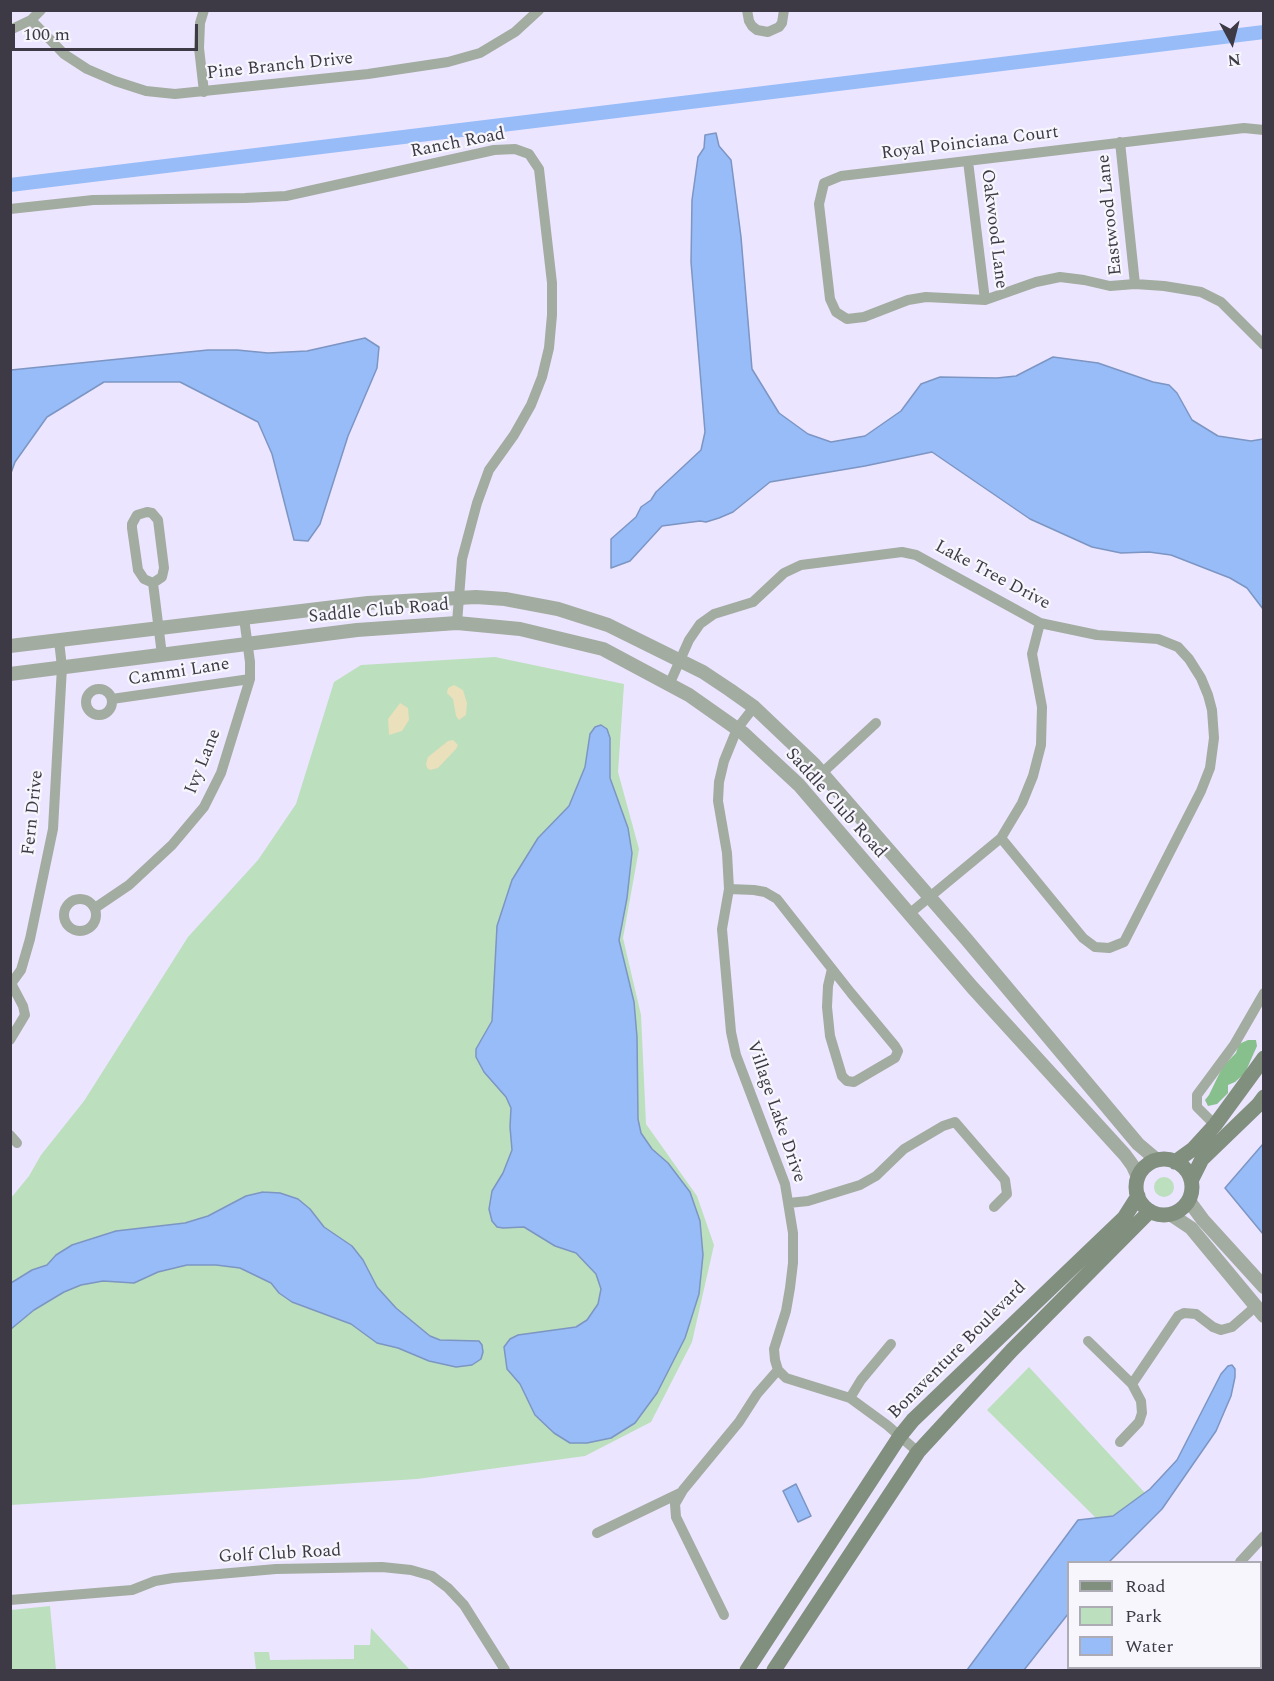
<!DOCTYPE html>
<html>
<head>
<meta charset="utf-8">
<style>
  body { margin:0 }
  #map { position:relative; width:1274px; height:1681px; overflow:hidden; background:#ece5ff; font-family:Spectral,serif }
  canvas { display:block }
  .frame { position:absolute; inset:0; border:12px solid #3d3a46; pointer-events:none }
  .legend { position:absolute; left:1067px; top:1561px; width:195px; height:108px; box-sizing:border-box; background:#f7f6fc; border:2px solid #adabb3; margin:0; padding:8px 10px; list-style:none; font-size:18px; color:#3d3a46 }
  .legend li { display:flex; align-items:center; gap:12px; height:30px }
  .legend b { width:30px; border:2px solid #adabb3 }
  .north { position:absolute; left:1202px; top:12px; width:60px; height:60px; -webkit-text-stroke:4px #f7f6fc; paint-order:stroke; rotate:173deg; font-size:16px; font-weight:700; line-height:24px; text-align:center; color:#3d3a46 }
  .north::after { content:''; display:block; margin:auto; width:21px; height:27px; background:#3d3a46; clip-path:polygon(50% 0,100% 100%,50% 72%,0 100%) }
  .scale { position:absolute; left:12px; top:24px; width:186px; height:27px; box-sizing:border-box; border:3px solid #3d3a46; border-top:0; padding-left:8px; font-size:18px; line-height:21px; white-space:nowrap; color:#3d3a46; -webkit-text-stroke:4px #f7f6fc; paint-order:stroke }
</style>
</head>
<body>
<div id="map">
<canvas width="1274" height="1681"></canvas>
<div class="frame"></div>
<ul class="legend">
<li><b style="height:8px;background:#818f7e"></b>Road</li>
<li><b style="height:16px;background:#bcdfbe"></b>Park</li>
<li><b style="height:16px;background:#97bcf8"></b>Water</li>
</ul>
<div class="north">N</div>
<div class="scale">100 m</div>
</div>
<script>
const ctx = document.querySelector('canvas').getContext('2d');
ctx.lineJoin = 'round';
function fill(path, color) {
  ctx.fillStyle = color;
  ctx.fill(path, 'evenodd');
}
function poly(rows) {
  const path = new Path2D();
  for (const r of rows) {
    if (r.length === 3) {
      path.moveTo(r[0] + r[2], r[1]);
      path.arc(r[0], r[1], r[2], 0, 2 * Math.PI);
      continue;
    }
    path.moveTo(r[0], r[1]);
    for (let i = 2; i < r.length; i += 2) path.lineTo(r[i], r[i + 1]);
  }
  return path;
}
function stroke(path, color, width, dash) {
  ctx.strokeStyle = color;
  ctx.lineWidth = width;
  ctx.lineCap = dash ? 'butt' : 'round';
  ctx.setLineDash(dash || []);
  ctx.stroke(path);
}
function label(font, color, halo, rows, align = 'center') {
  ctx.font = font + ' Spectral,serif';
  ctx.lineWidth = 4.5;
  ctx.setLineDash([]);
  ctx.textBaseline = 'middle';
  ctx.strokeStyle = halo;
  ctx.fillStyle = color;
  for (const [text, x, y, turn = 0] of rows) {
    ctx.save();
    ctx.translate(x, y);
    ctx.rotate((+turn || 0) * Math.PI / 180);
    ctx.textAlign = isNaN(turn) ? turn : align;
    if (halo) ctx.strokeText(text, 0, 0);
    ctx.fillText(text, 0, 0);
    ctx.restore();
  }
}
fill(poly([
  [495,657,624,684,618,772,639,849,623,938,641,1015,646,1124,697,1196,714,1245,692,1342,651,1422,585,1456,417,1479,11,1505,11,1198,29,1176,41,1155,84,1101,188,937,258,860,296,804,334,682,361,665],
  [1164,1187,10],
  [1029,1367,1145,1493,1113,1516,1096,1518,987,1410],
  [50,1606,56,1670,11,1670,11,1610],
  [371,1628,410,1670,256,1670,254,1652,269,1652,270,1660,354,1659,354,1645,370,1645]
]), '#bcdfbe');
fill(poly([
  [1248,1040,1256,1040,1257,1046,1245,1073,1235,1082,1228,1085,1228,1093,1217,1104,1208,1106,1205,1100,1209,1095,1223,1066,1236,1053,1239,1044]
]), '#87c08c');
fill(poly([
  [454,685,463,690,467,703,466,715,459,720,456,716,453,699,447,693,448,688],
  [400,703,408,708,409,720,402,731,389,735,388,719],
  [453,740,458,745,456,749,438,768,430,770,427,768,426,764,428,757,448,741]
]), '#eae0bb');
const water = poly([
  [716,133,719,146,731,160,741,237,752,369,779,413,808,434,831,442,865,436,901,411,921,384,940,377,997,378,1016,376,1053,357,1098,363,1153,382,1169,385,1177,393,1192,420,1218,436,1251,441,1263,439,1263,609,1247,588,1230,578,1171,555,1149,552,1121,553,1092,547,1030,519,932,452,865,466,770,482,733,512,719,518,706,522,700,521,662,526,630,561,611,568,611,539,636,517,641,507,651,500,656,492,701,450,705,432,691,262,692,200,698,157,704,148,705,135,716,133],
  [365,338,379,347,377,368,348,436,320,524,308,541,294,540,272,454,258,422,180,382,104,382,47,417,15,462,11,473,11,370,208,350,237,350,268,353,307,351,365,338],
  [601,725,607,729,610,738,610,778,628,828,632,853,627,898,619,940,634,1002,637,1037,638,1119,641,1133,652,1149,668,1163,690,1192,700,1221,703,1255,699,1294,685,1338,657,1393,635,1423,611,1438,587,1443,570,1443,554,1433,535,1415,520,1384,507,1369,504,1347,510,1339,518,1335,576,1327,587,1320,598,1304,601,1289,596,1274,576,1253,555,1246,524,1227,503,1228,497,1227,492,1221,489,1209,492,1191,503,1173,512,1150,510,1127,511,1108,506,1097,484,1072,476,1057,476,1049,492,1021,497,926,512,880,538,838,569,806,585,767,590,734,595,727,601,725],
  [1263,1144,1263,1234,1225,1188,1263,1144],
  [263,1192,280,1193,298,1199,310,1209,324,1227,352,1246,363,1260,377,1287,396,1308,430,1336,440,1340,479,1341,482,1345,483,1352,481,1359,472,1365,456,1367,429,1361,398,1348,377,1343,351,1324,292,1302,279,1293,271,1283,240,1268,216,1265,187,1265,158,1272,134,1283,103,1281,81,1285,64,1292,34,1310,11,1329,11,1283,32,1270,47,1265,56,1255,72,1245,116,1231,185,1223,208,1216,246,1196,263,1192],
  [1232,1365,1235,1369,1235,1377,1231,1396,1216,1431,1162,1509,1109,1562,1068,1562,1068,1614,1024,1670,967,1670,1078,1520,1113,1516,1150,1489,1177,1460,1221,1374,1228,1366,1232,1365],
  [796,1484,811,1516,798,1522,783,1491,796,1484]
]);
fill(water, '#97bcf8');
stroke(water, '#7c95c3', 1.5);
stroke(poly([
  [10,185,1264,32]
]), '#97bcf8', 14);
stroke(poly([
  [204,10,200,23,199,48,204,92],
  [747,10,749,21,752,26,757,30,768,32,779,27,782,23,784,10],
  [31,20,64,54,87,69,115,81,146,91,175,94,368,74,448,62,480,53,515,32,539,10],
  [10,30,31,20,41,10],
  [1264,130,1244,128,841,176,824,183,819,204,830,299,836,312,847,319,864,317,908,300,926,297,985,300,1036,282,1060,277,1084,280,1110,286,1135,284,1164,286,1201,292,1221,302,1264,345],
  [1120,142,1135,284],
  [968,161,985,300],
  [10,209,93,200,245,198,286,196,494,150,515,149,529,154,539,169,552,283,552,315,549,348,542,377,531,405,514,435,489,470,477,503,462,559,457,623],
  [147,512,152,513,158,520,164,568,162,577,153,583,144,579,138,570,132,528,132,524,137,515,147,512],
  [153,583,162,655],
  [669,685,689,640,700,624,714,614,753,602,784,573,801,565,902,552,916,555,1040,623,1097,635,1158,639,1178,647,1189,659,1201,678,1208,695,1212,710,1214,738,1210,768,1201,791,1124,942,1109,948,1095,947,1083,938,1001,838],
  [99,702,13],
  [112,699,250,679],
  [754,707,737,729,724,761,719,782,718,801,727,853,729,889,722,929,731,1032,736,1055,785,1184,793,1233,793,1263,790,1288,786,1311,774,1349,775,1360,778,1370,786,1378,850,1398,887,1425,918,1452],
  [822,773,876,723],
  [729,889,754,890,765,892,777,899,851,993,895,1046,898,1051,895,1058,854,1082,847,1081,842,1076,830,1036,827,1007,828,986,832,969],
  [80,915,16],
  [95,908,129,885,172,845,204,807,221,773,250,679,250,662,244,618],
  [909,914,1001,838,1022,803,1033,776,1041,745,1042,707,1032,654,1040,623],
  [10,985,21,970,30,939,53,829,62,667,59,641],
  [10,1040,25,1015,23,1006,12,985],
  [1215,1125,1197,1107,1197,1095,1234,1045,1264,993],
  [10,1135,17,1143],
  [789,1203,808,1201,860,1185,876,1176,904,1149,943,1126,955,1122,1005,1180,1007,1194,994,1207],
  [1088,1341,1132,1384,1141,1401,1142,1413,1139,1422,1120,1442],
  [1132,1384,1178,1316,1184,1313,1196,1314,1213,1327,1221,1330,1232,1327,1255,1307],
  [850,1398,861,1380,891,1344],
  [597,1533,680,1493],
  [1240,1562,1264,1536],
  [10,1600,132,1590,155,1581,173,1578,276,1569,382,1567,411,1570,432,1576,448,1588,464,1605,505,1670],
  [1260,1612,1264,1612],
  [724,1615,676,1517,675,1504,683,1490,739,1422,757,1394,778,1370]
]), '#a3aca1', 10);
stroke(poly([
  [10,646,368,603,476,597,505,599,558,609,608,625,703,672,730,690,754,707,814,764,967,940,1138,1144,1157,1160],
  [10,674,357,630,457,623,520,629,603,649,689,695,743,733,799,785,972,987,1125,1155,1133,1166,1138,1177],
  [1189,1201,1203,1220,1264,1287],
  [1170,1214,1191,1228,1264,1316]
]), '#a3aca1', 14);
stroke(poly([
  [1164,1187,28],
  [1175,1162,1193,1149,1215,1125,1264,1058],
  [1192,1179,1202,1159,1258,1105,1264,1097],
  [747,1670,900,1436,913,1420,1124,1218,1138,1196],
  [774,1670,918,1452,1012,1350,1150,1211]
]), '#818f7e', 15);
label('18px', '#3d3a46', '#f7f6fc', [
  ["Pine Branch Drive",280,67,-6],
  ["Ranch Road",458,144,-11],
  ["Royal Poinciana Court",970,144,-7],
  ["Eastwood Lane",1111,215,-96],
  ["Oakwood Lane",993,229,83],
  ["Lake Tree Drive",992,576,28],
  ["Saddle Club Road",379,612,-5],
  ["Cammi Lane",179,673,-9],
  ["Ivy Lane",204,762,-68],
  ["Saddle Club Road",835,804,48],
  ["Fern Drive",34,813,-84],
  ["Village Lake Drive",775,1112,71],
  ["Bonaventure Boulevard",958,1351,-45],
  ["Golf Club Road",280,1555,-3]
]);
</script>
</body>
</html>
